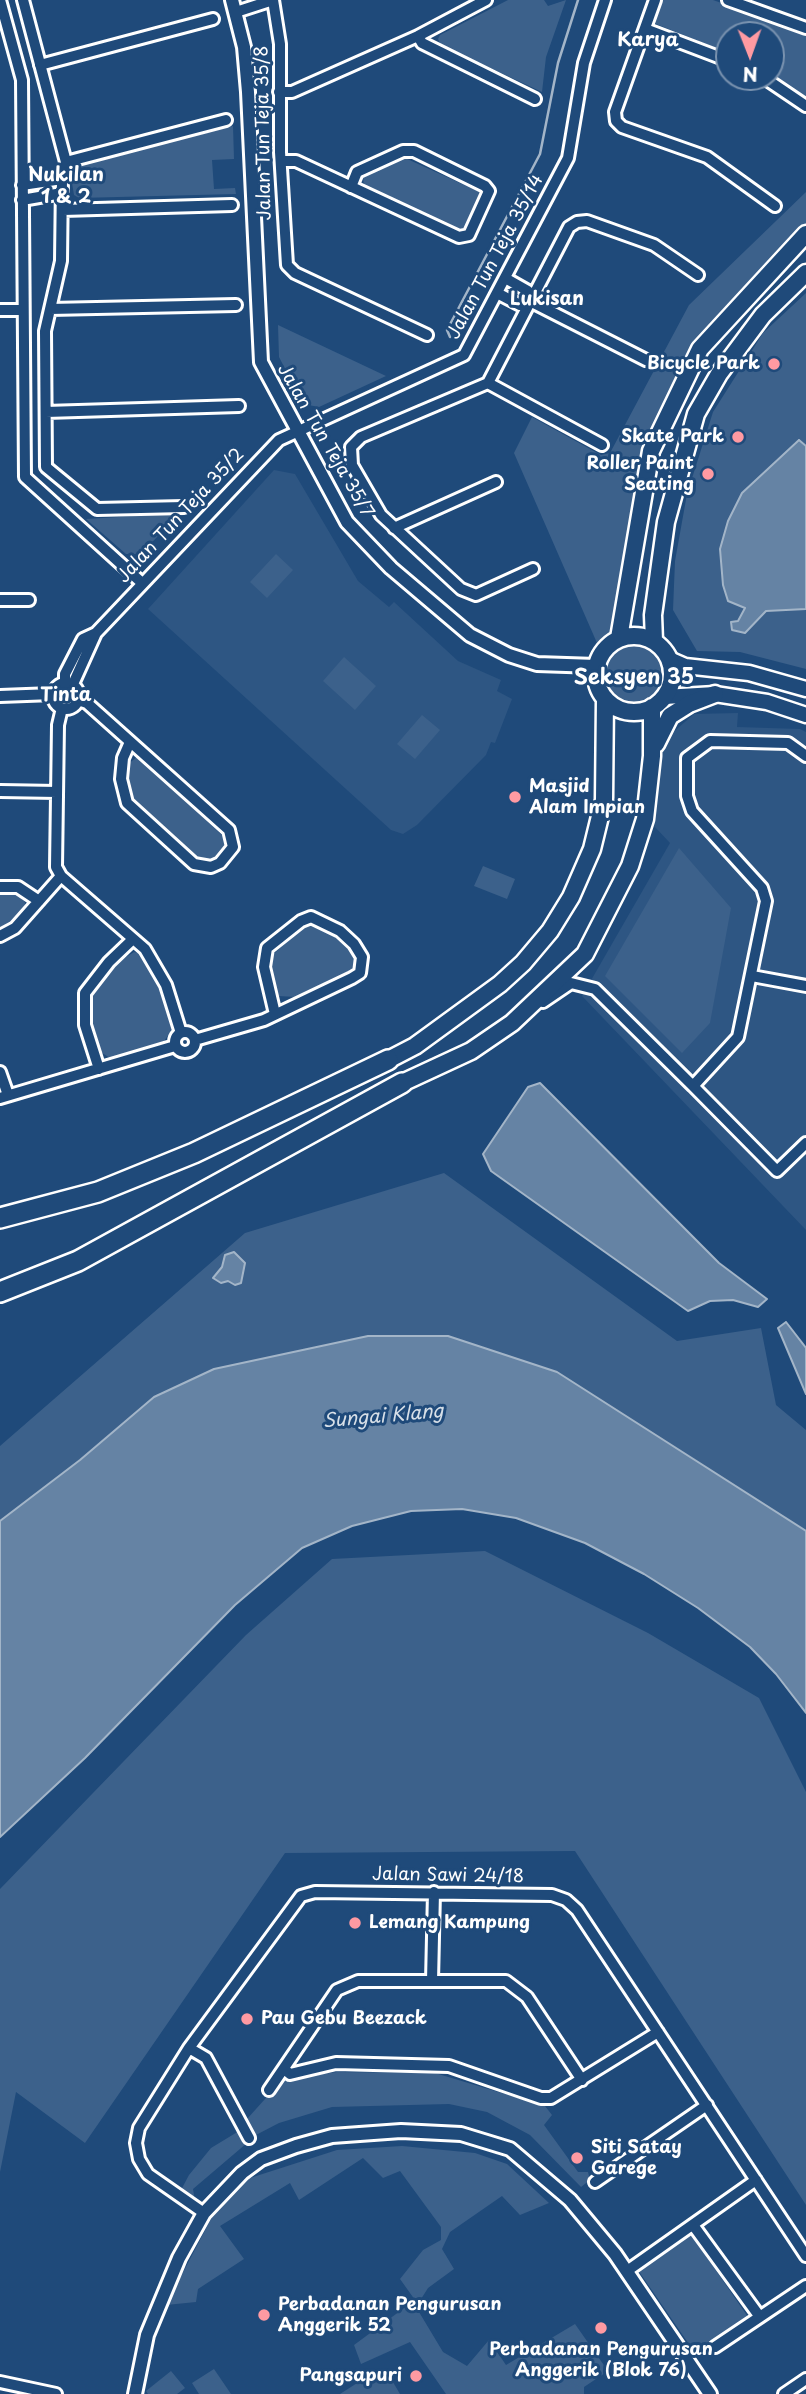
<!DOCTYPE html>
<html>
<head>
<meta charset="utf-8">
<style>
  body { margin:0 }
  #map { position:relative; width:806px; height:2394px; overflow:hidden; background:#1f4a7a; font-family:"Playpen Sans",sans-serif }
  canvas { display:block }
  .north { position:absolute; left:715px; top:21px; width:70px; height:70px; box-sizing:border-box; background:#1f4a7a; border:2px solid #7992af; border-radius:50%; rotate:179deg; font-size:19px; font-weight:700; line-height:28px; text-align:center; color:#fff }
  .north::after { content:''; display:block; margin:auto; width:24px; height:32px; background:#ff9aa2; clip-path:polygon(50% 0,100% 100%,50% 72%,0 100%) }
</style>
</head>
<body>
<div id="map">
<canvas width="806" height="2394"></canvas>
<div class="north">N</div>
</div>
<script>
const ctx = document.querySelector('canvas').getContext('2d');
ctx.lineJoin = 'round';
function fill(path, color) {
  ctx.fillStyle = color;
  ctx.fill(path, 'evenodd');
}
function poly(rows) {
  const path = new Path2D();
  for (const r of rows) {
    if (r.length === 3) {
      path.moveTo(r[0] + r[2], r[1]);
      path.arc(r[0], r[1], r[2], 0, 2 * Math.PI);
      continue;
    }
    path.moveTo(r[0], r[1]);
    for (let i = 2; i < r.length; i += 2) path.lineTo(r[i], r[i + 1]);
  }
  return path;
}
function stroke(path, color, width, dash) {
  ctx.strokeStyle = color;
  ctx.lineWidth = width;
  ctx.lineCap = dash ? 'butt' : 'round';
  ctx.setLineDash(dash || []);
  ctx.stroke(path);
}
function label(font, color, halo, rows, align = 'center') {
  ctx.font = font + ' "Playpen Sans",sans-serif';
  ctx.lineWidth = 6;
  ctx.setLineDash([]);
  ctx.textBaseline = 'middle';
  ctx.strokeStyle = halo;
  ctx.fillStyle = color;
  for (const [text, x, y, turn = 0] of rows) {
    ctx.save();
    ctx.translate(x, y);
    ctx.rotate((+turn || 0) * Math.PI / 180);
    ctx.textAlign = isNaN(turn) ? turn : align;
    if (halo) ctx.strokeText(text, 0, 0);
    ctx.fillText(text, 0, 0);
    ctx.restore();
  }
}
fill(poly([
  [274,470,295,474,358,581,389,607,394,602,458,661,501,680,497,691,512,699,495,743,491,742,486,755,417,825,403,834,391,830,148,609],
  [738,713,737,727,800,729,806,732,806,1230,582,996,670,843,654,826,662,742,694,714]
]), '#2e5683');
fill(poly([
  [508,0,544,0,548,6,566,0,546,57,542,92,441,45,438,39,440,35],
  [660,0,713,0,806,33,806,98,771,74,771,35,729,35,729,53,656,24,654,18],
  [233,126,234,159,212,160,214,189,235,188,236,194,79,198,74,195,71,177,78,166],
  [405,158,482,193,484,198,466,231,458,232,364,186,363,176],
  [806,192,806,225,696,343,667,397,641,454,613,633,597,643,514,453,532,417,601,455,610,453,689,305],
  [806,293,806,669,740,652,697,651,673,610,675,561,687,494,713,412,763,333],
  [278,325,386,376,319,407,303,404,279,357],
  [168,514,175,518,141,554,126,554,86,519],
  [276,554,293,570,267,598,250,582],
  [634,674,29],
  [344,657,376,686,355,710,323,681],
  [422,715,440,730,415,759,397,744],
  [138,756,226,839,227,850,221,856,212,861,199,861,131,799,127,765],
  [679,848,731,908,710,1023,682,1053,605,976],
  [483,866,515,879,507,899,474,886],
  [15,892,25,902,24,912,12,924,0,929,0,893],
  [315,923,322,925,355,954,357,961,354,969,296,997,278,996,269,958,307,924],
  [134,952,141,954,160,985,172,1029,163,1043,110,1058,99,1051,90,1023,90,996,115,964],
  [444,1173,677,1341,761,1328,776,1405,806,1430,806,1531,663,1439,155,1397,80,1460,0,1521,0,1446,245,1233],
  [485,1551,648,1633,759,1698,806,1792,806,2205,575,1851,285,1853,85,2143,16,2092,0,2172,0,1889,246,1635,332,1559],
  [337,2072,435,2073,545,2106,552,2115,544,2125,578,2172,588,2172,590,2180,581,2187,530,2135,487,2112,449,2104,332,2107,279,2123,254,2136,247,2119,283,2079],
  [239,2131,247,2143,193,2189,195,2201,181,2190,189,2175,211,2148],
  [402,2146,475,2153,507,2164,549,2203,520,2215,502,2196,450,2232,442,2249,454,2269,428,2288,416,2307,443,2352,467,2366,489,2340,506,2365,575,2324,608,2371,584,2387,584,2394,446,2394,410,2342,361,2364,354,2345,415,2300,400,2279,423,2250,441,2240,441,2227,400,2171,383,2178,363,2158,299,2200,290,2183,220,2226,244,2259,198,2289,196,2302,166,2305,212,2217,247,2179,337,2150],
  [691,2234,748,2317,695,2353,638,2270],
  [214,2369,231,2394,199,2394,192,2383],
  [379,2369,387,2372,400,2394,340,2394],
  [171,2371,185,2388,177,2394,148,2394,146,2391]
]), '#3c618b');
const water = poly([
  [799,440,806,446,806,609,766,611,745,633,732,630,731,622,738,621,745,608,728,601,723,585,720,549,728,521,742,493,799,440],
  [540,1083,719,1263,767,1299,758,1307,733,1300,710,1301,688,1311,491,1171,483,1154,528,1087,540,1083],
  [234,1252,245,1263,241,1283,235,1285,228,1281,221,1283,213,1278,222,1267,225,1255,234,1252],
  [786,1322,806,1348,806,1394,778,1328,786,1322],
  [368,1336,448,1336,557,1372,806,1531,806,1713,776,1674,750,1647,698,1608,644,1574,585,1543,516,1518,462,1509,411,1511,352,1526,302,1548,235,1605,85,1758,0,1837,0,1521,80,1460,154,1397,214,1369,368,1336]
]);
fill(water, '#6583a4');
stroke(water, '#a3b5c8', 2);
stroke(poly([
  [450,337,447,330,540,154,558,63,578,0]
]), '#a3b5c8', 2.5);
const minor = poly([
  [0,0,22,80,25,477,142,583],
  [23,0,66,162,62,179,61,261,45,331,46,467,97,509,184,507],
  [273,0,280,44,280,152,287,265,295,273,427,335],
  [655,0,615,112,616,121,622,127,707,157,775,206],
  [728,0,806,28],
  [236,12,273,0],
  [645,29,729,61],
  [418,36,422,43,535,99],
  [40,65,213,19],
  [763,77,806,106],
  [279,92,292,92,418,36,486,0],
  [281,161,296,161,459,237,469,235,489,191,485,186,414,151,403,151,357,172,351,187],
  [66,162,226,120],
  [22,185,62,179],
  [22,200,62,193],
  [63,210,232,205],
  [505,278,528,291,530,301],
  [497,293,520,305,530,301,646,360],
  [50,309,236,305],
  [0,310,22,310],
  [488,383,602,445],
  [46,412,239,406],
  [394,528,496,482],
  [533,569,476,595,461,589,381,515,352,465,351,447,361,437,488,383,569,227,577,222,587,221,654,245,698,275],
  [0,600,29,600],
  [65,683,65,674,83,639,96,633,279,440,464,355,568,158,584,63,605,0],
  [66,696,13],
  [73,684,96,633],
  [0,696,53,694],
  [78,700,87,703,229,830,233,847,220,863,211,867,194,864,127,803,121,779,123,758,130,742],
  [62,708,58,725,56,867,61,876,145,949,166,985,181,1033],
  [806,756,788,743,710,741,687,758,687,796,692,811,762,888,766,901,738,1037,693,1086,777,1171,806,1143],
  [0,791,57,792],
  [0,887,18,887,39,901],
  [0,936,15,928,61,876],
  [752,976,806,986],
  [543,1002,571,983,595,989,693,1086],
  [185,1042,10],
  [195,1040,264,1020,352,978,360,973,362,957,354,944,340,931,311,917,301,921,267,948,264,967,275,1014],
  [99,1069,85,1025,85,993,109,962,133,939],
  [0,1072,8,1095],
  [0,1098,175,1046],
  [432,1981,434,1892],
  [189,2048,206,2058,249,2138],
  [284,2069,290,2074,336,2063,449,2066,541,2098,551,2098,658,2032],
  [269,2090,337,1990,358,1981,506,1981,527,1997,582,2080],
  [595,2182,707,2105],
  [204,2213,148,2174,139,2159,136,2143,139,2128,189,2048,301,1896,315,1892,552,1895,566,1900,577,1910,806,2256],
  [693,2225,760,2317],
  [627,2271,756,2180],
  [715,2347,806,2286],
  [0,2382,56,2394],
  [784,2394,806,2379]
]);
const tertiary = poly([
  [232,0,244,47,248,92,261,362,347,522,391,568,470,635,509,655,537,664,596,666],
  [135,2394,147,2335,179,2258,204,2213,242,2173,261,2159,296,2146,332,2136,401,2131,461,2134,510,2149,570,2200,615,2254,710,2394]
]);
const secondary = poly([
  [669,659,685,666,749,673,806,689],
  [664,697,715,694,767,702,806,715]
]);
const primary = poly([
  [634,674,38],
  [619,638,651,451,700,349,806,234],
  [654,641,653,615,666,522,696,414,719,374,763,315,806,273],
  [656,744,670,716,689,704,715,694],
  [388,1060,415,1046,500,984,523,963,550,931,571,897,592,849,604,800,605,699],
  [402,1083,471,1051,512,1023,585,954,630,866,645,819,652,756,652,707]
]);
const motorway = poly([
  [0,1218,98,1192,194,1153,388,1060],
  [0,1292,78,1261,402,1083]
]);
stroke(minor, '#fff', 16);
stroke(tertiary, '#fff', 18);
stroke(secondary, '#fff', 19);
stroke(primary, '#fff', 21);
stroke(motorway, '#fff', 24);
stroke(minor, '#1f4a7a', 10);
stroke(tertiary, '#1f4a7a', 12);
stroke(secondary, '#1f4a7a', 14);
stroke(primary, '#1f4a7a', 16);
stroke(motorway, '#1f4a7a', 19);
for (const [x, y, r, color] of [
  [774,364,7,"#ff9aa2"],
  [738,437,7,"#ff9aa2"],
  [708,474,7,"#ff9aa2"],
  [515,797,7,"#ff9aa2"],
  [355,1923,7,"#ff9aa2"],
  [247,2019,7,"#ff9aa2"],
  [577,2158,7,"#ff9aa2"],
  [264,2315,7,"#ff9aa2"],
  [601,2328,7,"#ff9aa2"],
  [416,2376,7,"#ff9aa2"]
]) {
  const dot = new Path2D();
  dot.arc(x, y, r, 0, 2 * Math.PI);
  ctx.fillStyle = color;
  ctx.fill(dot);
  stroke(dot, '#1f4a7a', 2.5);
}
label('18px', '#fff', '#1f4a7a', [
  ["Jalan Tun Teja 35/8",264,133,-91],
  ["Jalan Tun Teja 35/14",496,257,-62],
  ["Jalan Tun Teja 35/7",325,441,60],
  ["Jalan Tun Teja 35/2",181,516,-47],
  ["Jalan Sawi 24/18",448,1876,1]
]);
label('bold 18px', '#fff', '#1f4a7a', [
  ["Bicycle Park",760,364,"right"],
  ["Skate Park",724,437,"right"],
  ["Roller Paint",694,464,"right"],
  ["Seating",694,485,"right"],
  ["Masjid",529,787],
  ["Alam Impian",529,808],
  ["Lemang Kampung",369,1923],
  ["Pau Gebu Beezack",261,2019],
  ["Siti Satay",591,2148],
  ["Garege",591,2169],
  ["Perbadanan Pengurusan",278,2305],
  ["Anggerik 52",278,2326],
  ["Perbadanan Pengurusan",601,2350,"center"],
  ["Anggerik (Blok 76)",601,2371,"center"],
  ["Pangsapuri",402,2376,"right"]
], 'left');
label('bold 19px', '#fff', '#1f4a7a', [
  ["Karya",648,41],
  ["Nukilan",66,176],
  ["1 & 2",66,198],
  ["Lukisan",547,300],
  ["Tinta",66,696]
]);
label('italic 19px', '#d8e0e8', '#1f4a7a', [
  ["Sungai Klang",383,1417,-5]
]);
label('bold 21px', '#fff', '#1f4a7a', [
  ["Seksyen 35",634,678]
]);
</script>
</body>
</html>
